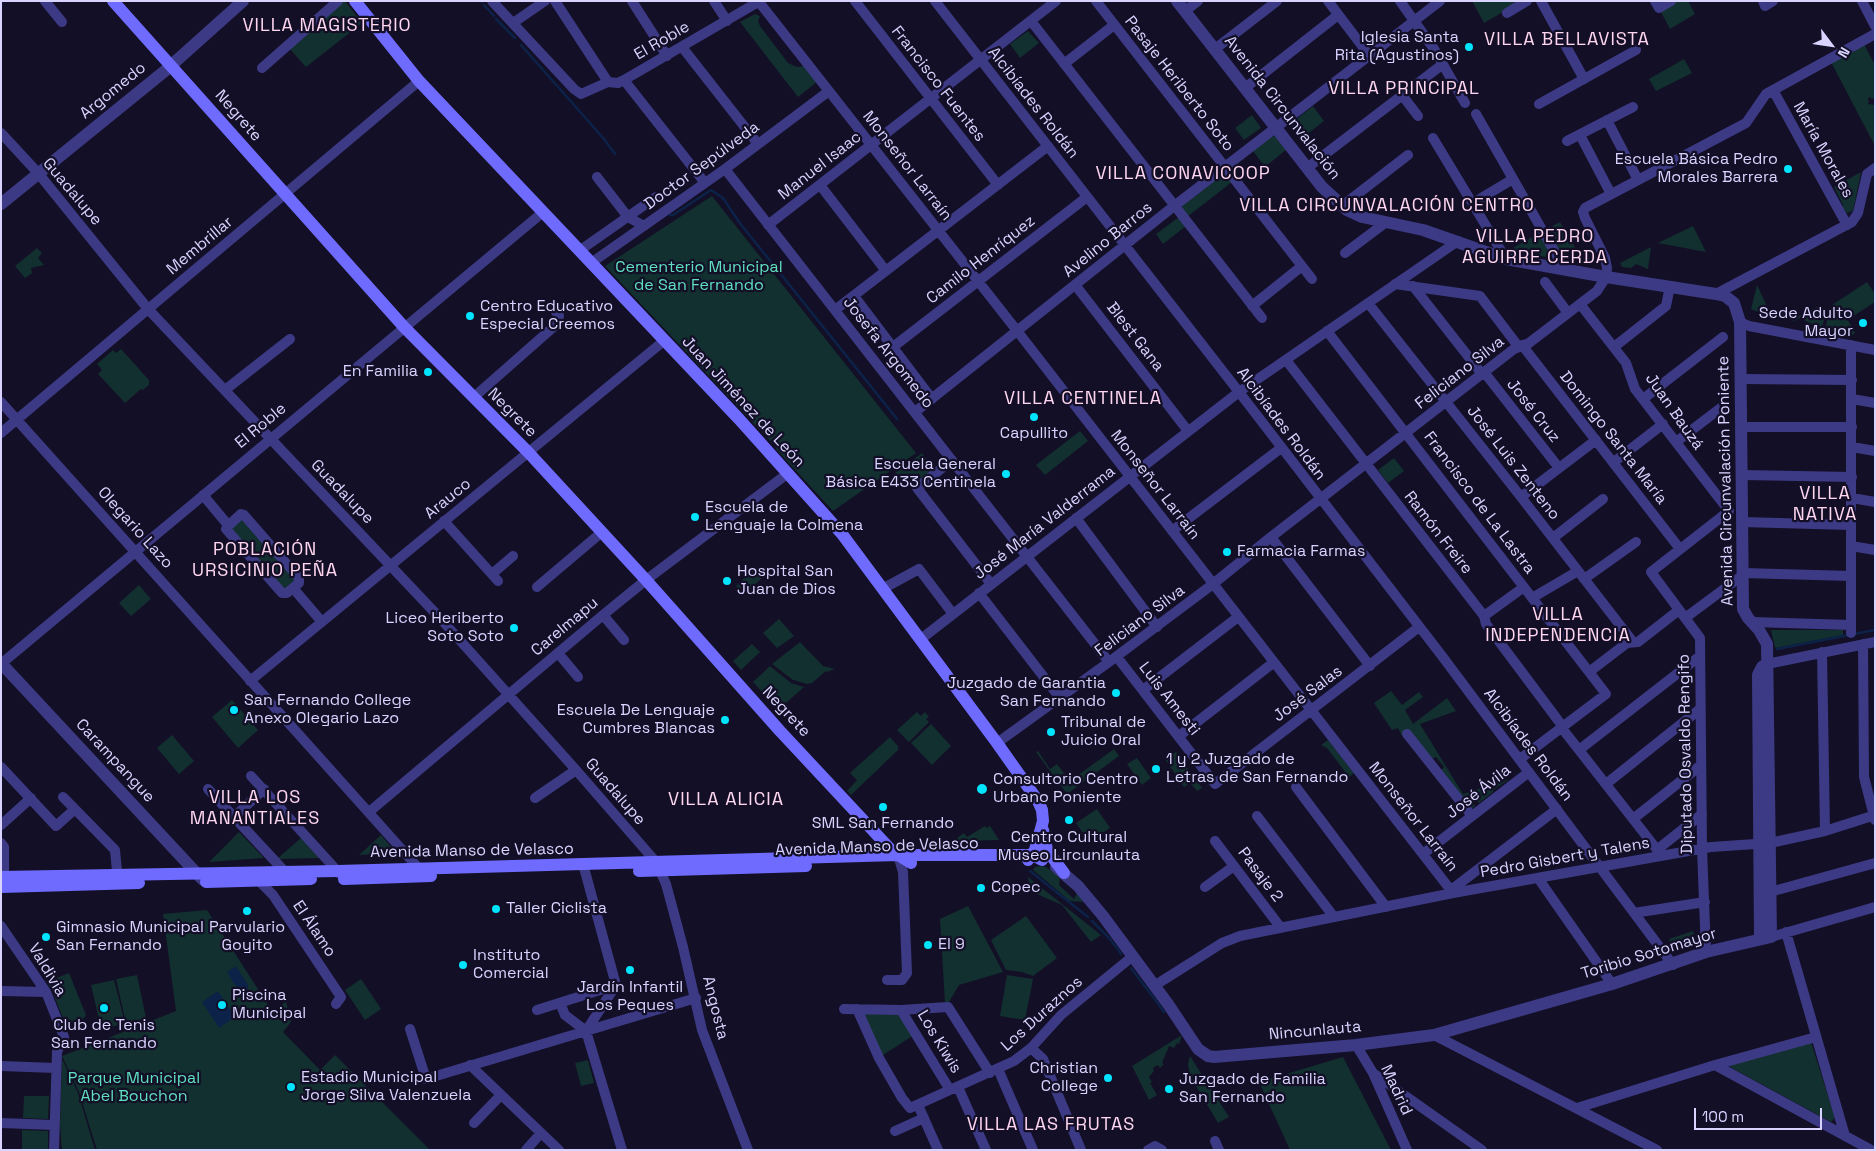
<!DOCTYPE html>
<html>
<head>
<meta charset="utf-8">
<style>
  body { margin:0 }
  #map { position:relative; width:1876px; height:1151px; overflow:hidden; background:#130f26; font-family:"Space Grotesk",sans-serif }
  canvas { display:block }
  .frame { position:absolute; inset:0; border:2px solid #d9d4ff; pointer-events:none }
  .north { position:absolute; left:1806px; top:20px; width:50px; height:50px; -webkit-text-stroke:4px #130f26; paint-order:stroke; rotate:121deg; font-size:14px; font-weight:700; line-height:20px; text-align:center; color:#d9d4ff }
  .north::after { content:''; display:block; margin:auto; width:18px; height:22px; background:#d9d4ff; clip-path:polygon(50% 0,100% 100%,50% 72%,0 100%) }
  .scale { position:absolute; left:1694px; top:1108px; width:128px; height:22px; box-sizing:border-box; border:2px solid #d9d4ff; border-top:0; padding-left:6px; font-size:15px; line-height:18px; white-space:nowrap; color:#d9d4ff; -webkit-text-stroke:4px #130f26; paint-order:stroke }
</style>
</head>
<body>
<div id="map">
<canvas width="1876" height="1151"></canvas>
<div class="frame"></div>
<div class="north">N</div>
<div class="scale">100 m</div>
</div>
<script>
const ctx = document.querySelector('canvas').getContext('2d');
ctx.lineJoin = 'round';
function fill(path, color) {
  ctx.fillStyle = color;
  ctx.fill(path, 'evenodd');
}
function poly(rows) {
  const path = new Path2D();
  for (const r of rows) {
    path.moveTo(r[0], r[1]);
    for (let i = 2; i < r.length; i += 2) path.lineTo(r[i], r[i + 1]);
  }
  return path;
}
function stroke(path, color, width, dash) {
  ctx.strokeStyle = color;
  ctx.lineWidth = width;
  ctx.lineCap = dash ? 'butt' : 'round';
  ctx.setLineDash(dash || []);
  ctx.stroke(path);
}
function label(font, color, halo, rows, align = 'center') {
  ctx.font = font + ' "Space Grotesk",sans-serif';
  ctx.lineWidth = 4.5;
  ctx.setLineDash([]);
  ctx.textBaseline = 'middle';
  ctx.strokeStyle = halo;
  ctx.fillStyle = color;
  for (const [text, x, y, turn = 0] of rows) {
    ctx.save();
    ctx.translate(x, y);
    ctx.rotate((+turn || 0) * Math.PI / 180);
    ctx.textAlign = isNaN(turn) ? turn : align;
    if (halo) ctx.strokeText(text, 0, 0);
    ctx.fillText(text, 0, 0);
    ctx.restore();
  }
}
fill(poly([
  [341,1,345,1,362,23,306,67,288,47],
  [1472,1,1522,1,1484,23],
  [1655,1,1688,1,1695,14,1670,29],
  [755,14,760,16,758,21,760,26,788,63,797,67,805,66,817,82,798,97,740,22],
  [1028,31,1039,43,1020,58,1010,44],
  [1864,44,1875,65,1875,97,1873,99,1869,97,1868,99,1869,102,1868,104,1875,105,1875,146,1831,62],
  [1684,59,1692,73,1656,91,1649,79],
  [1313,106,1324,121,1300,140,1289,125],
  [1252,115,1261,128,1244,140,1235,128],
  [1275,136,1287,149,1265,167,1253,151,1270,137],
  [1861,172,1853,211,1847,213,1842,207,1843,205,1834,187],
  [1222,175,1228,176,1232,182,1187,217,1183,211,1182,206],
  [712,196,916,453,833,511,776,449,777,448,605,266],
  [1179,217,1186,226,1163,244,1156,234],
  [1560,222,1576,249,1562,257,1547,229],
  [1693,226,1706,252,1658,243],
  [1539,233,1553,258,1508,251],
  [1651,247,1648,269,1636,264,1631,268,1622,267,1620,263],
  [37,248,42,253,38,258,44,265,31,268,32,273,25,278,15,266],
  [1867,282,1875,294,1875,302,1844,322,1848,320,1855,333,1851,336,1846,336,1844,333,1841,335,1832,331,1830,328,1827,330,1826,327,1828,314,1836,310,1832,305],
  [1757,285,1759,289,1770,313,1764,310,1762,314,1751,309],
  [1821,305,1826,313,1822,327,1816,326,1800,318,1794,321,1783,317,1781,313,1793,309,1797,317],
  [121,349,149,380,149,385,143,390,141,389,125,403,98,374,102,370,97,364,113,350,116,353],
  [1080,431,1088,441,1045,475,1036,465],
  [922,453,934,469,907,489,895,473],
  [1394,458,1404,471,1388,483,1378,470],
  [241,519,296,580,286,591,232,529],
  [755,568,763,577,744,595,736,586],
  [139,585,151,599,131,616,119,603],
  [779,619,794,636,777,648,763,633],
  [1771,630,1843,630,1843,635,1775,648],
  [800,642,823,666,835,669,827,672,826,671,812,683,807,684,793,680,772,664],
  [752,644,760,652,741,670,733,661],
  [770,666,791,683,804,687,778,710,753,682],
  [1391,691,1402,705,1419,692,1423,697,1405,710,1413,724,1447,698,1456,711,1420,724,1463,794,1510,779,1493,790,1493,792,1479,803,1476,800,1472,802,1475,806,1471,809,1439,772,1444,767,1436,757,1430,760,1408,732,1402,736,1398,728,1392,730,1374,703],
  [232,700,258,730,238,748,212,717],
  [917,712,921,716,925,712,929,717,926,719,929,722,909,742,897,730],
  [931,724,951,746,932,765,911,743],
  [172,735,194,761,179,774,157,748],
  [890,737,898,746,898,750,851,795,847,791,857,780,850,773],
  [1328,740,1354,773,1349,777,1327,748,1321,745],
  [1114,749,1119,756,1067,794,1036,752,1038,751,1050,769,1057,764,1070,781],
  [1176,752,1202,788,1197,791,1190,783,1184,787,1165,759],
  [1137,758,1151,778,1142,785,1127,764],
  [1097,809,1110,828,1089,842,1076,823],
  [985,826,987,828,990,826,999,840,957,841,957,838,964,833,967,837],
  [239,832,264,858,209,862],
  [381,835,396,853,359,855],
  [302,837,321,858,277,859],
  [1040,866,1046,867,1060,877,1059,885,1074,899,1077,893,1085,902,1070,901,1033,870,1035,867],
  [1028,877,1101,935,1091,942,1062,905,1030,891],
  [968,906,1003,972,959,985,949,1002,945,1003,940,919],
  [207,910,272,1011,275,1012,286,1001,291,1022,283,1032,320,1070,335,1055,430,1150,97,1150,79,1092,62,1056,176,1011,163,914],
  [1026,916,1057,958,1033,976,1022,972,1006,970,991,940],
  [1693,931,1697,945,1673,953,1669,939],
  [69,973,86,1015,84,1018,66,1026,52,990,46,982],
  [137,975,146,1018,126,1023,116,979],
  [1007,975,1033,979,1025,1020,1000,1016],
  [361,979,381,1009,365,1020,345,990],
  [114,980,125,1023,104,1029,98,1015,91,985],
  [895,1011,914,1035,880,1057,863,1012],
  [1182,1035,1179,1044,1177,1043,1174,1048,1169,1046,1162,1063,1164,1064,1160,1068,1158,1065,1153,1068,1154,1071,1149,1077,1152,1082,1150,1083,1157,1095,1149,1100,1132,1066],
  [1811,1042,1835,1118,1831,1122,1730,1067,1731,1065],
  [1190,1056,1229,1117,1218,1123,1190,1076,1188,1064],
  [1343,1057,1391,1150,1290,1150,1259,1082],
  [62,1059,78,1093,95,1150,62,1150,60,1125],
  [588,1060,594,1083,581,1086,575,1063],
  [24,1096,49,1096,48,1119,23,1118],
  [22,1130,48,1131,48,1150,22,1150]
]), '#12302f');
fill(poly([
  [236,966,248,985,248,989,244,992,238,990,237,986,234,984,227,972],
  [218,991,235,1017,219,1028,202,1002]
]), '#0c2248');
stroke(poly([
  [482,1,482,2],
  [484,5,494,16],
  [496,19,515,38],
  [521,45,604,139,615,154],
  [670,215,673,215,711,190,723,198,739,222,897,419],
  [1854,634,1875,630],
  [1777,649,1849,635],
  [1030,871,1088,917],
  [1092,921,1111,940],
  [1112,942,1117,948],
  [1118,949,1121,954],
  [1131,968,1143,984],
  [1144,985,1150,993],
  [1151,994,1164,1012]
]), '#0c2248', 2.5);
stroke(poly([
  [45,1,62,22],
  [492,1,574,89,581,94,608,82,618,83,624,80,760,1],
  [555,1,608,82],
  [632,1,667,56],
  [714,1,727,21],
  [855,1,998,185],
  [935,1,1239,392,1442,656,1673,965],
  [1096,1,1312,279],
  [1328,1,1369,55],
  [1400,1,1434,49,1465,103],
  [1541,1,1584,79],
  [1655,1,1659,8,1671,1],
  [1763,1,1765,6,1773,1],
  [1862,1,1875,26],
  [759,2,1018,332,1453,893],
  [1185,11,1198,1],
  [1507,13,1527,1],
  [1031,21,1262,318],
  [513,23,545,1],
  [682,47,758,144],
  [1215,49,1277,1],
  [1064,64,1114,25],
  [262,68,338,1],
  [624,80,705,183],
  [1245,88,1338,15],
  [1773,90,1847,225],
  [1402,95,1418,116],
  [1539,104,1636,50],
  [1476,114,1565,270],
  [1607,120,1638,180],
  [1,133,38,173,148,309,439,617,576,770,656,862,666,884,683,947,702,1030,748,1150],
  [1580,135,1611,194],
  [1433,138,1506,259],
  [1567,141,1633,107],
  [1307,168,1443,64],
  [725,169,1109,662],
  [597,177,628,217,644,226],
  [820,185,886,271],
  [1473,203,1513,179],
  [1342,206,1408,155],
  [768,225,1056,1],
  [579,251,656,197],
  [1345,253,1385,223],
  [591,263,725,169,829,91],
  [1545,282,1568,313],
  [1395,284,1480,296,1518,346],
  [1076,286,1188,431],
  [1413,286,1482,374],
  [1716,294,1852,222,1858,213,1867,174,1875,168],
  [854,296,932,399],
  [1368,303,1521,497,1633,642],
  [1580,304,1626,363,1635,389,1729,511,1651,572,1700,638,1702,849,1706,952],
  [1252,306,1302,266],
  [835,310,1048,146],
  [1740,322,1749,326,1875,350],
  [1327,331,1606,694,1520,759],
  [1522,345,1680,549],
  [893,347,1087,197],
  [1614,347,1666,306,1670,286],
  [1286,360,1484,616,1486,624,1563,727],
  [1484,372,1559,468],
  [1741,379,1852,380],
  [225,390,290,339],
  [474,397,558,323,559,315,556,312],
  [1643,399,1723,337],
  [1852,399,1875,403],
  [1,402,422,872],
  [915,412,1169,210,1440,1],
  [1741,427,1852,427],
  [1,433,419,81],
  [1676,442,1722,407],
  [1852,447,1875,451],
  [952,460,917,488,991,584],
  [1614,462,1663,424],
  [1742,475,1852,477],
  [203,495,228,525],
  [1521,497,1596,440],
  [1852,498,1875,502],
  [241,514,244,515,299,578,299,583,287,593,282,593,226,529,227,527,241,514],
  [1076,518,1157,627],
  [444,521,498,581],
  [1742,522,1851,525],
  [1172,531,1281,448],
  [1271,537,1370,666],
  [1553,538,1603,499],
  [1851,546,1875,550],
  [1743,573,1851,576],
  [492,574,513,556],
  [1584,579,1636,542],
  [537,587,602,532],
  [293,588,322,622],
  [884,588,919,569,953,614],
  [979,593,1060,698],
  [1532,598,1578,571],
  [603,615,624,640],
  [1484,616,1524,587],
  [1685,618,1743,575],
  [1752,622,1851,625],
  [1851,633,1851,345],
  [921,639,1239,392,1458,241],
  [1863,644,1864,777,1875,820],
  [1822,652,1825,831],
  [558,653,578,677],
  [1117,657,1215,784,1419,627],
  [1,664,542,213],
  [1767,664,1875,642],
  [1589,672,1627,643,1638,642,1679,610],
  [250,681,665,340],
  [1143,690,1238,617],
  [1561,727,1662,856],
  [1407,734,1472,816],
  [1179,736,1273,663],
  [997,743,1109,662,1213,584,1271,537,1514,349,1529,343,1597,291,1606,277,1607,268,1605,258,1585,218,1583,212,1585,208,1746,123,1766,94,1875,34],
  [1579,750,1700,656],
  [1,767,56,826,75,809],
  [251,776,341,875],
  [1606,784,1700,709],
  [1296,787,1386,907],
  [208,789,287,874],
  [63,797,115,850,118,882],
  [535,798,576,770],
  [369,812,603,615,646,580,787,474],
  [1257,816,1334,917],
  [234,817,264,789],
  [1633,819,1701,765],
  [1,825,31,798],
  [1215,841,1281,928],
  [1,843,4,847,4,883],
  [1658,849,1702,814],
  [1423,854,1529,772],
  [583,864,616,985,586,1031,622,1150],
  [258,876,258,880,273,895,341,997,336,1004],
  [1538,878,1612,984],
  [1205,887,1234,866],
  [1451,890,1557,809],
  [1770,892,1875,863],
  [1634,913,1705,902],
  [1,926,46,992,64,1037,57,1052,54,1150],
  [1786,932,1845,1136],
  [1771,937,1875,907],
  [887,980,902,980,907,973,903,872,898,855],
  [1154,986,1222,943,1240,936,1453,893,1711,847,1770,843,1825,831,1875,815],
  [1,991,46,992],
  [560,1003,565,1015,586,1031],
  [844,1009,901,1010,948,1007,990,1073],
  [857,1009,879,1058,902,1098,910,1108,1014,1061,1031,1048,1061,1015,1133,956],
  [537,1010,616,985],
  [901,1010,950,1090],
  [410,1029,426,1079,696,998],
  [1434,1035,1657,1150],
  [1356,1045,1373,1073,1407,1150],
  [1031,1048,1043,1059,1081,1150],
  [470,1065,559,1150],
  [1715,1065,1871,1150],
  [1,1066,56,1068],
  [998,1069,1033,1150],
  [1373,1073,1482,1150],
  [958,1087,986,1150],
  [918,1105,938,1150],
  [1577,1108,1715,1065,1816,1037],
  [1,1123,54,1125],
  [474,1123,501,1095],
  [895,1131,924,1118],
  [1215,1141,1219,1150],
  [526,1150,541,1133],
  [1148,1150,1155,1146,1162,1150]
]), '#3d3a85', 10);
stroke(poly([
  [1,204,166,70,243,1],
  [1,663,202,879],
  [1056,867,1078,886,1103,916,1168,1004,1198,1049,1208,1056,1214,1057,1356,1045,1434,1035,1612,984,1706,952,1771,937,1767,644,1759,630,1748,618,1743,609,1740,322,1734,303,1725,296,1716,294,1606,277,1506,259,1423,230,1362,217,1347,210,1322,187,1177,1],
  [1760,939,1758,675,1762,667,1767,664]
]), '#3d3a85', 12);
stroke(poly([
  [113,1,404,327,528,452,646,580,780,731,893,852,911,863],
  [355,1,419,81,739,419,842,534,997,743,1038,801,1042,810,1043,821,1035,850,1028,860],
  [1043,830,1047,850,1064,873],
  [639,871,806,866],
  [1,877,338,871,898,855,1032,855,1042,860],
  [344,879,431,876],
  [206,882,311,879],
  [1,887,139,883]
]), '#6f6bff', 12);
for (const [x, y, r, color] of [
  [1469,47,5,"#00e5ff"],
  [1788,169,5,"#00e5ff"],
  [470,316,5,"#00e5ff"],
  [1863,323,5,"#00e5ff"],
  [428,372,5,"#00e5ff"],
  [1034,417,5,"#00e5ff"],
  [1006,474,5,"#00e5ff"],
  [695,517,5,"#00e5ff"],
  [1227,552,5,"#00e5ff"],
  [727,581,5,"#00e5ff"],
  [514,628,5,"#00e5ff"],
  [1116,693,5,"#00e5ff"],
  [234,710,5,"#00e5ff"],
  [725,720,5,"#00e5ff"],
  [1051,732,5,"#00e5ff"],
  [1156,769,5,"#00e5ff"],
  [982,789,6,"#00e5ff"],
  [883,807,5,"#00e5ff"],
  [1069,820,5,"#00e5ff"],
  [981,888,5,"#00e5ff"],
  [496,909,5,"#00e5ff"],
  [247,911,5,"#00e5ff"],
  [46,937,5,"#00e5ff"],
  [928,945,5,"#00e5ff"],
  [463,965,5,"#00e5ff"],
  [630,970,5,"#00e5ff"],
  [222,1005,5,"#00e5ff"],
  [104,1008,5,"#00e5ff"],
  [1108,1078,5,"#00e5ff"],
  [291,1087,5,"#00e5ff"],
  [1169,1089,5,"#00e5ff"]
]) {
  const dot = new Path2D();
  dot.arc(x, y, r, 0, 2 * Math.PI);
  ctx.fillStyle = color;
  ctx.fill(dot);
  stroke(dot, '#130f26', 2);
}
label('16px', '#d9d4ff', '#130f26', [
  ["Iglesia Santa",1459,38,"right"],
  ["Rita (Agustinos)",1459,56,"right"],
  ["Escuela Básica Pedro",1778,160,"right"],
  ["Morales Barrera",1778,178,"right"],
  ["Centro Educativo",480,307],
  ["Especial Creemos",480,325],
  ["Sede Adulto",1853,314,"right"],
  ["Mayor",1853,332,"right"],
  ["En Familia",418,372,"right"],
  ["Capullito",1034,434,"center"],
  ["Escuela General",996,465,"right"],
  ["Básica E433 Centinela",996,483,"right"],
  ["Escuela de",705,508],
  ["Lenguaje la Colmena",705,526],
  ["Farmacia Farmas",1237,552],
  ["Hospital San",737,572],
  ["Juan de Dios",737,590],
  ["Liceo Heriberto",504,619,"right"],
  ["Soto Soto",504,637,"right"],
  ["Juzgado de Garantia",1106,684,"right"],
  ["San Fernando",1106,702,"right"],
  ["San Fernando College",244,701],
  ["Anexo Olegario Lazo",244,719],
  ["Escuela De Lenguaje",715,711,"right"],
  ["Cumbres Blancas",715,729,"right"],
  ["Tribunal de",1061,723],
  ["Juicio Oral",1061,741],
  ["1 y 2 Juzgado de",1166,760],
  ["Letras de San Fernando",1166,778],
  ["Consultorio Centro",993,780],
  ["Urbano Poniente",993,798],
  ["SML San Fernando",883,824,"center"],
  ["Centro Cultural",1069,838,"center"],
  ["Museo Lircunlauta",1069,856,"center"],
  ["Copec",991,888],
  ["Taller Ciclista",506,909],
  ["Gimnasio Municipal",56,928],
  ["San Fernando",56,946],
  ["Parvulario",247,928,"center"],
  ["Goyito",247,946,"center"],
  ["El 9",938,945],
  ["Instituto",473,956],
  ["Comercial",473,974],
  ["Jardín Infantil",630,988,"center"],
  ["Los Peques",630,1006,"center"],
  ["Piscina",232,996],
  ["Municipal",232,1014],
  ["Club de Tenis",104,1026,"center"],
  ["San Fernando",104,1044,"center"],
  ["Christian",1098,1069,"right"],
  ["College",1098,1087,"right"],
  ["Estadio Municipal",301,1078],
  ["Jorge Silva Valenzuela",301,1096],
  ["Juzgado de Familia",1179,1080],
  ["San Fernando",1179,1098]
], 'left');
label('16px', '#d9d4ff', '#130f26', [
  ["El Roble",662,41,-30],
  ["Francisco Fuentes",938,84,52],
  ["Pasaje Heriberto Soto",1179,84,52],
  ["Argomedo",113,91,-39],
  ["Alcibíades Roldán",1033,103,52],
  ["Avenida Circunvalación",1282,108,52],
  ["Negrete",238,116,49],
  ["María Morales",1823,150,61],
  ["Doctor Sepúlveda",702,166,-36],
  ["Manuel Isaac",820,166,-38],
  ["Monseñor Larraín",907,166,52],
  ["Guadalupe",72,192,50],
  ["Avelino Barros",1108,240,-39],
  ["Membrillar",200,246,-40],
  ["Camilo Henríquez",981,260,-38],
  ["Blest Gana",1135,337,52],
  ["Josefa Argomedo",888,353,52],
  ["Feliciano Silva",1460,373,-38],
  ["Juan Jiménez de León",743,402,47],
  ["José Cruz",1533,411,52],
  ["Juan Bauzá",1674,412,55],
  ["Negrete",512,413,45],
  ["Alcibíades Roldán",1281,424,53],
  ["El Roble",261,426,-40],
  ["Domingo Santa María",1613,438,52],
  ["José Luis Zenteno",1513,463,52],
  ["Avenida Circunvalación Poniente",1726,481,-91],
  ["Monseñor Larraín",1155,485,52],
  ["Guadalupe",342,492,46],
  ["Arauco",448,499,-39],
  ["Francisco de La Lastra",1479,503,53],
  ["José María Valderrama",1045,523,-38],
  ["Olegario Lazo",135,528,48],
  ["Ramón Freire",1438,533,52],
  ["Feliciano Silva",1140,621,-37],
  ["Carelmapu",565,627,-40],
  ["José Salas",1308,694,-37],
  ["Luis Amesti",1169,699,52],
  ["Negrete",786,712,47],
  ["Alcibíades Roldán",1528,745,53],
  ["Diputado Osvaldo Rengifo",1686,754,-91],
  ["Carampangue",115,761,47],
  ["Guadalupe",615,792,49],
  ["José Ávila",1479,792,-38],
  ["Monseñor Larraín",1413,817,52],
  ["Avenida Manso de Velasco",877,847,-2],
  ["Avenida Manso de Velasco",472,851,-1],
  ["Pedro Gisbert y Talens",1565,858,-10],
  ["Pasaje 2",1260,875,53],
  ["El Álamo",314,929,56],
  ["Toribio Sotomayor",1649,954,-17],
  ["Valdivia",47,970,59],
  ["Angosta",715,1008,76],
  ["Los Duraznos",1042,1014,-42],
  ["Nincunlauta",1315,1031,-5],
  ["Los Kiwis",939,1042,59],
  ["Madrid",1396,1090,65]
]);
label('16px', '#5fe0c0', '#130f26', [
  ["Cementerio Municipal",699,268],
  ["de San Fernando",699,286],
  ["Parque Municipal",134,1079],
  ["Abel Bouchon",134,1097]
]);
ctx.letterSpacing = '1px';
label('18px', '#ffd6f0', '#130f26', [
  ["VILLA MAGISTERIO",327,26],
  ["VILLA BELLAVISTA",1567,40],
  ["VILLA PRINCIPAL",1404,89],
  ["VILLA CONAVICOOP",1183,174],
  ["VILLA CIRCUNVALACIÓN CENTRO",1387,206],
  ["VILLA PEDRO",1535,237],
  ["AGUIRRE CERDA",1535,258],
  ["VILLA CENTINELA",1083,399],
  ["VILLA",1825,494],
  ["NATIVA",1825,515],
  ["POBLACIÓN",265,550],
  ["URSICINIO PEÑA",265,571],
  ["VILLA",1558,615],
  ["INDEPENDENCIA",1558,636],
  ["VILLA LOS",255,798],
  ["MANANTIALES",255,819],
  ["VILLA ALICIA",726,800],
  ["VILLA LAS FRUTAS",1051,1125]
]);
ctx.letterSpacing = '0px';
</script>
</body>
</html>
